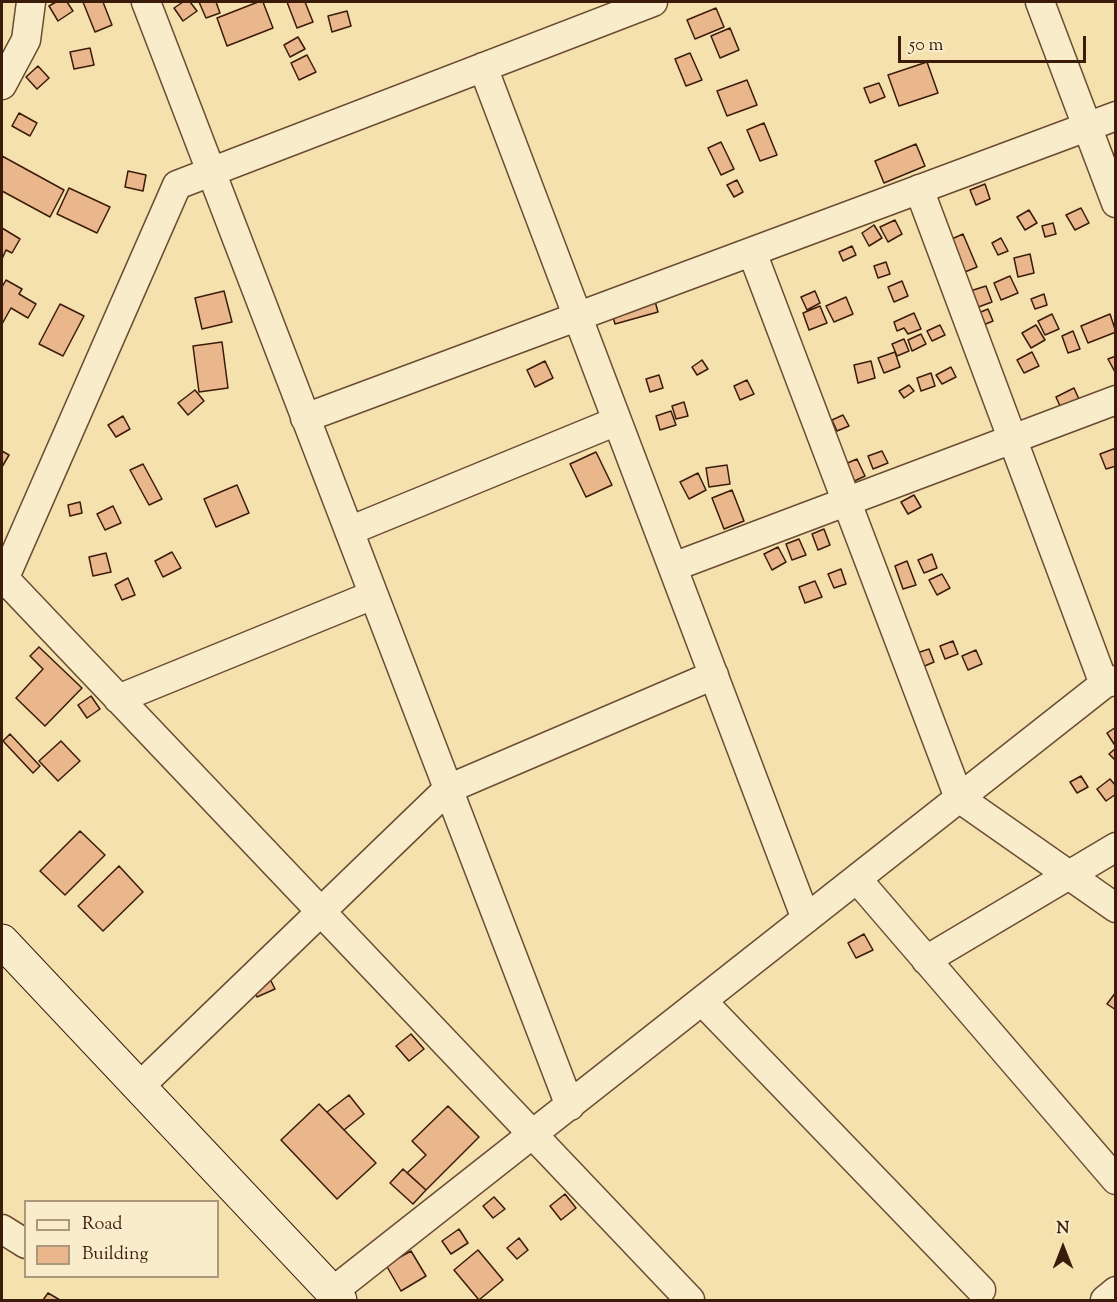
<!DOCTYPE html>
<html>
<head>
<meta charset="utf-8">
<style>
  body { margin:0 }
  #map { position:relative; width:1117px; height:1302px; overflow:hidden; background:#f5e1ae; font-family:"Sorts Mill Goudy",serif }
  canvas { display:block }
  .frame { position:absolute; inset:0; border:3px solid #3b1b0a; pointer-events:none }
  .legend { position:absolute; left:24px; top:1200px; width:195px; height:78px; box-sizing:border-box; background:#f8ecca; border:2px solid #ac987d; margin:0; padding:8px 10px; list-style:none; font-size:18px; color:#3b1b0a }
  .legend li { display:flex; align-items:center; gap:12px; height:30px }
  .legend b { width:30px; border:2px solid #ac987d }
  .north { position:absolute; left:1033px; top:1218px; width:60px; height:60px; -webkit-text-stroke:4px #f8ecca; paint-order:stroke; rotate:0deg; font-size:16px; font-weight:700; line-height:24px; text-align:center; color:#3b1b0a }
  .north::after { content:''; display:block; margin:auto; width:21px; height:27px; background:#3b1b0a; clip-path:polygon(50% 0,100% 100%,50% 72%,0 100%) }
  .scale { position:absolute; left:898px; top:36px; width:188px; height:27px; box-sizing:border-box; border:3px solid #3b1b0a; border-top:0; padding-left:8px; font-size:18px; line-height:21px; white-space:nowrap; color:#3b1b0a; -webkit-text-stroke:4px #f8ecca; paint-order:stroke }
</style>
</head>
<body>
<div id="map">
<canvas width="1117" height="1302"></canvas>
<div class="frame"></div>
<ul class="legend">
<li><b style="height:8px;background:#f8ecca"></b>Road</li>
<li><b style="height:16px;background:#eab68c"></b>Building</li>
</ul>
<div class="north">N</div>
<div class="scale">50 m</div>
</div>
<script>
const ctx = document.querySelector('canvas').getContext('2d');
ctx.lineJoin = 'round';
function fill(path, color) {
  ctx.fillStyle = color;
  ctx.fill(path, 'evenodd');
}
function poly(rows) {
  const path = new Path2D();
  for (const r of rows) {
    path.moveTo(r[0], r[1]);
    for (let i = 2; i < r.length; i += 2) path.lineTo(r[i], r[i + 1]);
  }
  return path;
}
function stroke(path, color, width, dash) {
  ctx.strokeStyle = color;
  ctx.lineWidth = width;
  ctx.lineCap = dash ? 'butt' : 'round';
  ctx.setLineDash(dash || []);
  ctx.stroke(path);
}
const building = poly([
  [56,2,67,2,73,11,58,21,49,6,56,2],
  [83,2,103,2,112,25,95,32,83,2],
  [183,2,190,2,197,11,183,21,174,8,183,2],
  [199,2,216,2,220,13,206,18,199,2],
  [258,2,263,2,273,28,227,46,217,18,258,2],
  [287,2,305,2,313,22,297,28,287,2],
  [716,8,724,27,695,39,687,20,716,8],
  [347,11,351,26,332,32,328,16,347,11],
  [730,28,739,50,720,58,711,36,730,28],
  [298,37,305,49,290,57,284,45,298,37],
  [90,48,94,65,74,69,70,52,90,48],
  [690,53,702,80,686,86,675,59,690,53],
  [307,55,316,72,299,80,291,63,307,55],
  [927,62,938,93,899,106,888,75,927,62],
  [38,66,49,78,37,89,26,77,38,66],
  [747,80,757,105,727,116,717,91,747,80],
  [879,83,885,97,870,103,864,88,879,83],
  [19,113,37,123,30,136,12,126,19,113],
  [764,123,777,155,760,161,747,130,764,123],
  [721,142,734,169,721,175,708,148,721,142],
  [916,144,925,166,884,183,875,161,916,144],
  [2,156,64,190,50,217,2,191,2,156],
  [128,171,146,175,143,191,125,187,128,171],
  [737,180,743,192,734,197,727,185,737,180],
  [985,184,990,199,976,205,970,190,985,184],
  [69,188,110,207,97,233,57,214,69,188],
  [1081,208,1089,223,1075,230,1066,215,1081,208],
  [1029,210,1037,223,1025,230,1017,217,1029,210],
  [895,220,902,234,888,242,880,227,895,220],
  [1053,223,1056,234,1045,237,1042,226,1053,223],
  [874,225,882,238,869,246,862,233,874,225],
  [2,228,20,239,12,253,6,250,2,259,2,228],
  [963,234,977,267,960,274,945,242,963,234],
  [1001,238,1008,251,998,255,992,243,1001,238],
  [852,246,856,255,843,261,839,252,852,246],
  [1030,254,1034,273,1018,277,1014,258,1030,254],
  [886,262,890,274,878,278,874,266,886,262],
  [1010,276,1018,293,1001,300,994,283,1010,276],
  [6,280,22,289,19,294,36,304,28,318,11,308,2,324,2,287,6,280],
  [902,281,908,296,894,302,888,287,902,281],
  [986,286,992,302,973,309,967,292,986,286],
  [224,291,232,322,202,329,195,298,224,291],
  [815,291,820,303,807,310,801,297,815,291],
  [653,294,658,312,615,324,610,306,653,294],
  [1044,294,1047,305,1035,309,1031,299,1044,294],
  [846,297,853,314,834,322,826,306,846,297],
  [60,304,84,316,63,356,39,344,60,304],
  [820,306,827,323,809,330,803,313,820,306],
  [988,309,993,321,981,326,976,314,988,309],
  [914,313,921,329,908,334,904,328,897,331,894,322,914,313],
  [1052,314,1059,329,1045,335,1038,321,1052,314],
  [1110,314,1116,332,1088,343,1081,326,1110,314],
  [940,325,945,335,932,341,927,331,940,325],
  [1036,325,1045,340,1031,348,1022,333,1036,325],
  [1073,331,1080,349,1068,353,1062,336,1073,331],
  [921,334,926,344,912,351,908,340,921,334],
  [904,339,909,351,897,356,892,344,904,339],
  [222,342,228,388,199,392,193,346,222,342],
  [895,352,900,367,884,373,878,358,895,352],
  [1032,352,1039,366,1024,373,1017,360,1032,352],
  [1116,356,1116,374,1108,359,1116,356],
  [702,360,708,369,697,375,692,367,702,360],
  [545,361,553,378,535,387,527,370,545,361],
  [871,361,875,378,858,383,854,365,871,361],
  [951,367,956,377,942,384,936,375,951,367],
  [931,373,935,386,921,391,917,378,931,373],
  [659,375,663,388,650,392,646,379,659,375],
  [747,380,754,394,740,400,734,386,747,380],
  [909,385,914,391,904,398,899,391,909,385],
  [1074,388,1082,406,1064,415,1056,397,1074,388],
  [195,390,204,401,188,415,178,403,195,390],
  [684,402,688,416,676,419,672,406,684,402],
  [671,411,676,425,660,430,656,416,671,411],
  [843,415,849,426,837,431,832,420,843,415],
  [123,416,130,429,116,437,108,425,123,416],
  [1116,448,1116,466,1106,469,1100,454,1116,448],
  [2,451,9,455,2,467,2,451],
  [882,451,888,463,873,469,868,456,882,451],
  [596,452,612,485,586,497,570,464,596,452],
  [857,459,865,476,846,485,838,467,857,459],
  [143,464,162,499,149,505,130,470,143,464],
  [727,465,730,484,709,487,706,468,727,465],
  [698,473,706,490,689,499,680,482,698,473],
  [237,485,249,513,216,527,204,499,237,485],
  [732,490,744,521,724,529,712,498,732,490],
  [914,495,921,507,908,514,901,502,914,495],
  [80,502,82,513,70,516,68,505,80,502],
  [113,506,121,523,105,530,97,514,113,506],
  [824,529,830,545,818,550,812,534,824,529],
  [799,539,806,555,792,560,786,544,799,539],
  [778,547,786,562,772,570,764,554,778,547],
  [172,552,181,568,163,577,155,561,172,552],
  [106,553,111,572,93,576,89,557,106,553],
  [932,554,937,568,924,573,918,560,932,554],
  [907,561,916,585,903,589,895,566,907,561],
  [841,569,846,584,834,588,828,574,841,569],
  [942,574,950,588,937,595,929,580,942,574],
  [128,578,135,595,122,600,115,585,128,578],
  [815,581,822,597,805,603,799,587,815,581],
  [953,641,958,654,945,659,940,646,953,641],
  [39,647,82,688,45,726,16,698,43,669,30,656,39,647],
  [929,649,934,662,920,668,914,654,929,649],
  [976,650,982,664,968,670,962,656,976,650],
  [91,696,100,709,87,718,78,705,91,696],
  [1116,727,1116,743,1114,744,1107,733,1116,727],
  [10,734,40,766,33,773,3,741,10,734],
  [61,741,80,761,58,781,39,761,61,741],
  [1116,748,1116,761,1109,754,1116,748],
  [1081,776,1088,787,1077,793,1070,782,1081,776],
  [1110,779,1116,786,1116,794,1106,801,1097,789,1110,779],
  [80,831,105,855,65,895,40,871,80,831],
  [119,866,143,892,103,931,78,906,119,866],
  [864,934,873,950,856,958,848,943,864,934],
  [266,971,275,989,257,997,248,980,266,971],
  [1116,992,1116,1010,1107,1004,1116,992],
  [411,1034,424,1049,409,1061,396,1046,411,1034],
  [349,1095,364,1114,344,1130,327,1112,349,1095],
  [319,1104,376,1163,337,1199,281,1140,319,1104],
  [448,1106,479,1137,426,1190,407,1173,426,1155,412,1141,448,1106],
  [403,1169,426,1190,413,1204,390,1183,403,1169],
  [565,1194,576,1208,561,1220,550,1206,565,1194],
  [494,1197,505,1209,493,1218,483,1206,494,1197],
  [459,1229,468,1243,451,1254,442,1241,459,1229],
  [519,1238,528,1250,517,1259,507,1248,519,1238],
  [478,1250,503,1280,479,1300,454,1270,478,1250],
  [411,1251,426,1276,401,1291,386,1265,411,1251],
  [48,1293,60,1300,43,1300,48,1293]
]);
fill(building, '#eab68c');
stroke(building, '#3b1b0a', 1.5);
const street = poly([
  [146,2,570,1106],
  [1040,2,1116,203],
  [483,67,806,919],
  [2,85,26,40,31,2],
  [919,189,1104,684],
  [752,252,959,798,1116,908],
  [305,418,1116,116],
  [349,531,617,421],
  [673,567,1116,400],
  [2,576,690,1300],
  [2,584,177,185,653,2],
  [118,699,373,595],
  [857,879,1116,1180],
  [926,960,1116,847],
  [702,1001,981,1290],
  [139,1087,448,789,714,675],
  [2,1229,26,1244],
  [332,1292,1104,684,1116,680],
  [1105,1300,1116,1291]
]);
const secondary = poly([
  [2,941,340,1300]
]);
stroke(street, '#6a4c33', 31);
stroke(secondary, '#3b1b0a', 35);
stroke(street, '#f8ecca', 28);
stroke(secondary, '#f8ecca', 33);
</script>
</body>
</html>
